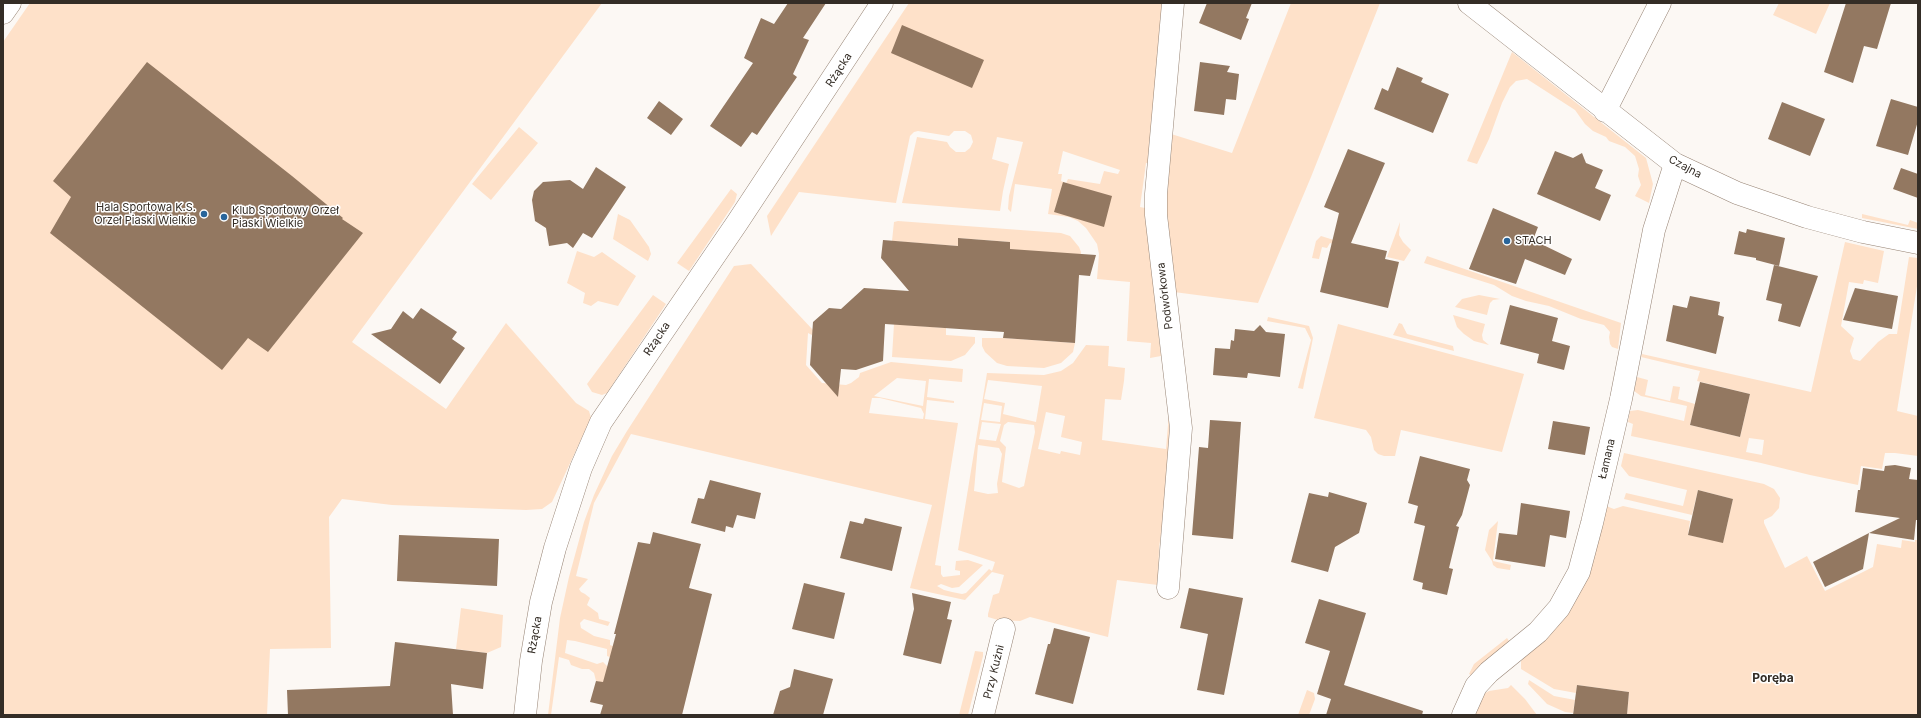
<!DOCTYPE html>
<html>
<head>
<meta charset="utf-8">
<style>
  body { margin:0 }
  #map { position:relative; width:1921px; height:718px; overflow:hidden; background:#fcf8f4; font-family:Inter,sans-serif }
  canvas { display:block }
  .frame { position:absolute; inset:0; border:4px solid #342d26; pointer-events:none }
</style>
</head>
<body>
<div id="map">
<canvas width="1921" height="718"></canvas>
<div class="frame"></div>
</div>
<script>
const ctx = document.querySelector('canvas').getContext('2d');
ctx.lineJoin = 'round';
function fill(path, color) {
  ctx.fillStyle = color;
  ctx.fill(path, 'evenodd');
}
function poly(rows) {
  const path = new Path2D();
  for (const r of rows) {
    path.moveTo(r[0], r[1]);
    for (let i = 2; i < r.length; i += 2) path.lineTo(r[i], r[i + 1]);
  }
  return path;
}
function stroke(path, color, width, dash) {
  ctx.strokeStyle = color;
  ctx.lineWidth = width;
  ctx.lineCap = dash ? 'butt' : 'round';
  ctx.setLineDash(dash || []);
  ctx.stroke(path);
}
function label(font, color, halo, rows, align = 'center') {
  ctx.font = font + ' Inter,sans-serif';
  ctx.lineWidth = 3;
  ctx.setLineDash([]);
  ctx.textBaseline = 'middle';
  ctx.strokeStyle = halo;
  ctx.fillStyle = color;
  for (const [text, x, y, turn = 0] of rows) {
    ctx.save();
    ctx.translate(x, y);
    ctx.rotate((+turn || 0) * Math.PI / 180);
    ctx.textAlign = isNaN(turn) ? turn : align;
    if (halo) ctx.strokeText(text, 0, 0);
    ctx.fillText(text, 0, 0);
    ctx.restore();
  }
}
fill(poly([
  [30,3,602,3,352,342,446,409,506,323,576,403,589,411,591,418,552,502,542,509,526,510,392,505,342,499,329,517,331,648,270,649,267,715,3,715,3,42],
  [909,3,1163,3,1148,163,1146,163,1140,207,1145,208,1161,356,1150,358,1151,343,1127,341,1130,282,1097,279,1099,254,1097,244,1086,228,1078,221,1069,217,1048,214,1052,189,1015,184,1011,212,1008,209,1009,196,1023,142,997,137,992,159,1009,164,1003,191,1000,211,902,203,917,137,947,142,950,147,956,152,965,152,970,148,973,142,971,135,965,131,954,131,949,136,918,131,914,132,910,136,896,203,799,192,771,236,767,216],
  [1063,151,1120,170,1118,174,1104,171,1100,184,1068,179,1066,183,1061,181,1062,174,1058,174],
  [1291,3,1380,3,1311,177,1258,303,1174,292,1165,218,1168,133,1232,153],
  [1779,3,1830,3,1816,34,1773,15],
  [1512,52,1646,158,1653,184,1649,203,1635,196,1641,185,1638,176,1639,169,1635,156,1625,147,1609,141,1606,137,1593,131,1585,124,1575,110,1527,79,1516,81,1510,87,1502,103,1489,139,1477,164,1467,161],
  [519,127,538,143,491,200,472,184],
  [731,189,737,194,735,202,689,271,677,263],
  [618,214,630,220,649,247,651,254,648,261,613,239],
  [1862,214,1908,225,1910,220,1918,223,1918,229,1862,218],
  [898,221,1061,233,1070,236,1079,247,1081,252,1079,278,1075,278,1010,249,1010,242,958,238,958,246,892,241,894,222],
  [1400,222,1399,235,1403,242,1411,250,1404,261,1387,257],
  [1321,236,1353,246,1352,249,1330,243,1327,248,1322,247,1319,259,1312,258,1316,241],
  [1845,242,1884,251,1878,283,1864,280,1863,284,1849,282,1841,326,1854,338,1850,351,1853,359,1860,361,1878,342,1889,334,1897,334,1909,257,1918,258,1918,280,1897,411,1918,416,1918,456,1895,453,1885,453,1882,469,1861,466,1858,485,1810,475,1761,463,1631,436,1633,424,1628,422,1630,411,1638,410,1684,421,1687,406,1641,396,1634,391,1637,377,1648,380,1645,395,1670,401,1673,386,1680,387,1678,399,1695,404,1690,425,1740,437,1750,394,1697,381,1700,371,1641,357,1642,354,1811,392],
  [1749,438,1764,440,1762,455,1746,452],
  [577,251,594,257,602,252,636,276,618,306,598,301,591,306,583,303,585,293,567,283],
  [1427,256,1621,323,1618,349,1612,347,1610,344,1609,337,1610,332,1604,325,1581,319,1549,306,1526,301,1512,296,1494,285,1424,263],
  [751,264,813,330,812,335,808,333,806,365,822,383,846,385,851,383,859,377,860,373,891,362,963,369,962,382,929,379,927,397,954,401,954,403,927,400,925,419,958,423,935,565,941,566,941,574,943,577,960,575,960,571,955,570,956,561,968,560,983,565,959,587,952,588,941,584,937,586,944,590,952,592,962,594,966,593,989,569,992,571,995,562,958,550,987,373,1044,375,1061,371,1073,363,1086,345,1109,346,1108,366,1125,368,1124,381,1121,400,1105,399,1102,440,1166,449,1169,413,1170,454,1165,505,1159,548,1158,585,1117,580,1108,637,1030,617,1020,621,998,620,988,617,988,614,993,595,999,593,1004,575,992,572,965,600,910,588,932,505,631,434,594,503,576,576,588,579,579,589,581,592,585,594,590,598,587,605,598,613,599,619,610,622,608,626,584,619,580,623,581,628,594,636,610,640,610,645,618,648,615,659,607,656,607,649,575,641,567,640,565,653,597,664,603,662,607,666,609,684,596,681,594,673,589,669,582,669,571,665,569,660,559,657,551,715,548,715,560,618,569,577,584,522,594,495,612,456,627,431,734,266],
  [897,378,926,381,923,406,874,396],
  [988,380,1042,386,1036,422,1003,414,1005,403,984,399],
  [872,398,880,398,921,408,924,414,923,419,869,413],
  [984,403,1002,406,1000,422,981,420],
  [1046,412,1065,416,1061,437,1082,442,1080,455,1061,451,1060,454,1038,449],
  [982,422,1001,424,996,441,979,439],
  [1008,422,1034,425,1035,432,1024,486,1019,488,1002,482,1006,447,1000,441,1004,425],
  [978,445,999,448,1002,454,997,484,998,493,988,494,974,491],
  [653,295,666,304,607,393,602,395,592,392,587,384],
  [1479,295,1500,299,1493,300,1490,303,1487,315,1455,307,1462,299],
  [1453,315,1485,324,1482,335,1483,340,1489,345,1474,341,1464,334,1457,327],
  [1268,317,1309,326,1313,338,1303,389,1298,388,1311,340,1305,328,1267,321],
  [1399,323,1402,324,1407,334,1453,346,1454,351,1393,335],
  [894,324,946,328,946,335,975,337,975,343,965,355,951,361,892,357],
  [1338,324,1524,374,1502,452,1401,430,1395,456,1384,456,1378,454,1374,450,1371,437,1366,430,1314,418],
  [982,338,1003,338,1075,343,1073,352,1061,363,1044,368,1007,366,997,363,985,352,982,346],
  [1624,453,1764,484,1774,489,1780,498,1779,508,1772,516,1764,520,1764,523,1785,568,1807,556,1825,591,1873,567,1877,544,1901,548,1902,540,1915,542,1915,540,1918,540,1918,715,1627,715,1629,692,1577,685,1576,693,1554,689,1521,669,1521,661,1552,628,1606,506,1614,509,1623,506,1690,521,1688,535,1723,542,1733,499,1698,490,1692,515,1624,499,1626,493,1683,506,1687,490,1629,476,1621,466],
  [1498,521,1493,561,1511,565,1510,570,1497,568,1493,565,1492,561,1485,550,1489,530],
  [461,608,503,615,501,647,487,653,456,649],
  [1507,638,1509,641,1473,676,1469,674,1474,664],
  [975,651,983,652,983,656,968,715,959,715],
  [1529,680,1554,696,1575,700,1573,713,1565,712,1547,704,1528,684],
  [1511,685,1525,699,1537,715,1471,715,1480,696,1489,691,1508,688],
  [1307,690,1314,693,1315,699,1309,715,1298,715]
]), '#fee1c9');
fill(poly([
  [788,3,826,3,803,38,809,40,793,74,797,77,757,135,752,132,741,147,710,126,753,63,744,58,761,18,774,24],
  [1207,3,1252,3,1246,18,1249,19,1241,40,1199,23],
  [1846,3,1891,3,1877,49,1864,46,1853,83,1824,72],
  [902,25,984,60,972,88,891,53],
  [147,62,292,176,343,218,342,219,363,233,268,352,248,338,222,370,50,233,71,197,53,181],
  [1200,62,1230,66,1227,72,1239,74,1236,100,1226,99,1224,115,1194,111],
  [1397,67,1423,78,1421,82,1449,94,1433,133,1374,109,1382,88,1388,91],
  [1891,99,1918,107,1918,121,1908,155,1876,146],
  [659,101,683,119,671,135,647,118],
  [1782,102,1825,119,1810,156,1768,139],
  [1348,149,1385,163,1351,243,1387,251,1385,259,1399,262,1388,308,1320,292,1339,213,1324,207],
  [1555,151,1573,158,1582,153,1586,163,1603,170,1595,188,1611,195,1600,221,1537,194],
  [596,167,626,187,592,238,583,233,573,248,567,243,549,246,546,228,535,221,532,200,534,191,543,182,570,180,583,189],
  [1901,168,1918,174,1918,198,1893,189],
  [1063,182,1112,196,1104,227,1054,212],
  [1493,208,1538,227,1533,240,1572,259,1565,275,1525,259,1516,284,1469,269],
  [1747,229,1785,238,1779,266,1756,260,1756,258,1734,254,1739,231,1746,233],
  [958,238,1010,242,1010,249,1096,255,1090,276,1079,275,1075,343,1003,338,1004,332,885,324,883,361,856,370,841,369,838,397,810,365,813,322,829,308,841,309,864,288,909,291,881,258,883,240,958,246],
  [1774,265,1818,276,1800,327,1778,321,1782,304,1766,300],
  [1855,288,1898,296,1892,329,1843,320],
  [1690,296,1720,302,1718,315,1724,317,1716,354,1666,341,1673,305,1687,308],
  [1510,305,1558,318,1552,341,1570,346,1564,370,1537,363,1539,354,1500,344],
  [421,308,457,332,452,339,465,348,440,384,371,334,391,329,403,311,413,319],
  [1260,325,1266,332,1285,334,1280,377,1248,373,1247,378,1213,375,1215,348,1230,349,1231,340,1234,341,1235,329,1254,331],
  [1700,382,1750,394,1740,437,1690,425],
  [1210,420,1241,422,1233,539,1192,535,1199,447,1208,448],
  [1553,421,1590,427,1585,455,1548,449],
  [1420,456,1470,469,1467,480,1470,485,1462,515,1456,526,1459,527,1449,568,1453,569,1447,595,1422,589,1423,583,1413,580,1425,526,1414,523,1418,506,1408,503],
  [1895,465,1911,468,1909,479,1918,480,1918,520,1916,520,1914,540,1869,533,1900,518,1855,512,1858,490,1860,490,1863,468,1884,471,1885,466],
  [710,480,761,493,755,519,737,515,733,528,726,526,725,532,691,523,698,498,704,499],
  [1698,490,1733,499,1723,543,1688,535],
  [1329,492,1367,503,1359,533,1335,547,1328,572,1291,562,1309,493,1328,497],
  [1521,503,1570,511,1566,538,1550,535,1545,567,1495,559,1499,533,1517,535],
  [865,518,902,527,892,571,840,558,850,521,863,524],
  [653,532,701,544,689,588,712,594,682,715,600,715,603,705,590,702,596,681,603,682,616,634,614,634,638,542,650,544],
  [1869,533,1863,569,1825,587,1813,562],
  [399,535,499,539,497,586,397,581],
  [804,583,845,593,834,639,792,629],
  [1189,588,1243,598,1224,695,1197,690,1208,634,1180,628],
  [912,593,951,602,947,619,952,620,941,664,903,655,914,609],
  [1319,599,1366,613,1344,685,1423,711,1422,715,1326,715,1331,699,1317,694,1330,651,1305,643],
  [1054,628,1090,637,1073,704,1035,694,1048,644,1050,644],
  [395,642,487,653,483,689,451,684,453,715,288,715,287,690,390,686],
  [794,669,833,679,823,715,773,715,780,691,790,687],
  [1577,685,1629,692,1627,715,1573,715]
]), '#937861');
const street = poly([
  [1469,3,1675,164,1737,193,1807,217,1863,232,1918,243],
  [1605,111,1660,3],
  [1168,588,1181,428,1156,215,1156,194,1173,3],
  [983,715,1004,629],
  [1463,715,1476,686,1489,672,1538,632,1559,608,1579,572,1592,523,1621,399,1654,230,1675,164]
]);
const secondary = poly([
  [3,13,10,3],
  [525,715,531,661,541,602,555,548,581,468,601,422,737,223,882,3]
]);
stroke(street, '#968374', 23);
stroke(secondary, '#968374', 23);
stroke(street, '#fff', 22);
stroke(secondary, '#fff', 22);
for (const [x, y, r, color] of [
  [204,214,4,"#28659b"],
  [224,217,4,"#28659b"],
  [1507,241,4,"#28659b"]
]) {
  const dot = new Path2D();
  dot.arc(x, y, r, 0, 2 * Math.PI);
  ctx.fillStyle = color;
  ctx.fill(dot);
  stroke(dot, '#fff', 1.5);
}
label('11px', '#342d26', '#fff', [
  ["Rżącka",839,70,-57],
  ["Czajna",1685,167,28],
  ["Podwórkowa",1165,296,-97],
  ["Rżącka",657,339,-56],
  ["Łamana",1607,459,-77],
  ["Rżącka",535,635,-80],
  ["Przy Kuźni",994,672,-76]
]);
label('11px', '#342d26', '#fff', [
  ["Hala Sportowa K.S.",196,208,"right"],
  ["Orzeł Piaski Wielkie",196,221,"right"],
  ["Klub Sportowy Orzeł",232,211],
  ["Piaski Wielkie",232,224],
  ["STACH",1515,241]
], 'left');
label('bold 12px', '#342d26', '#fff', [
  ["Poręba",1773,678]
]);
</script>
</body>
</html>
